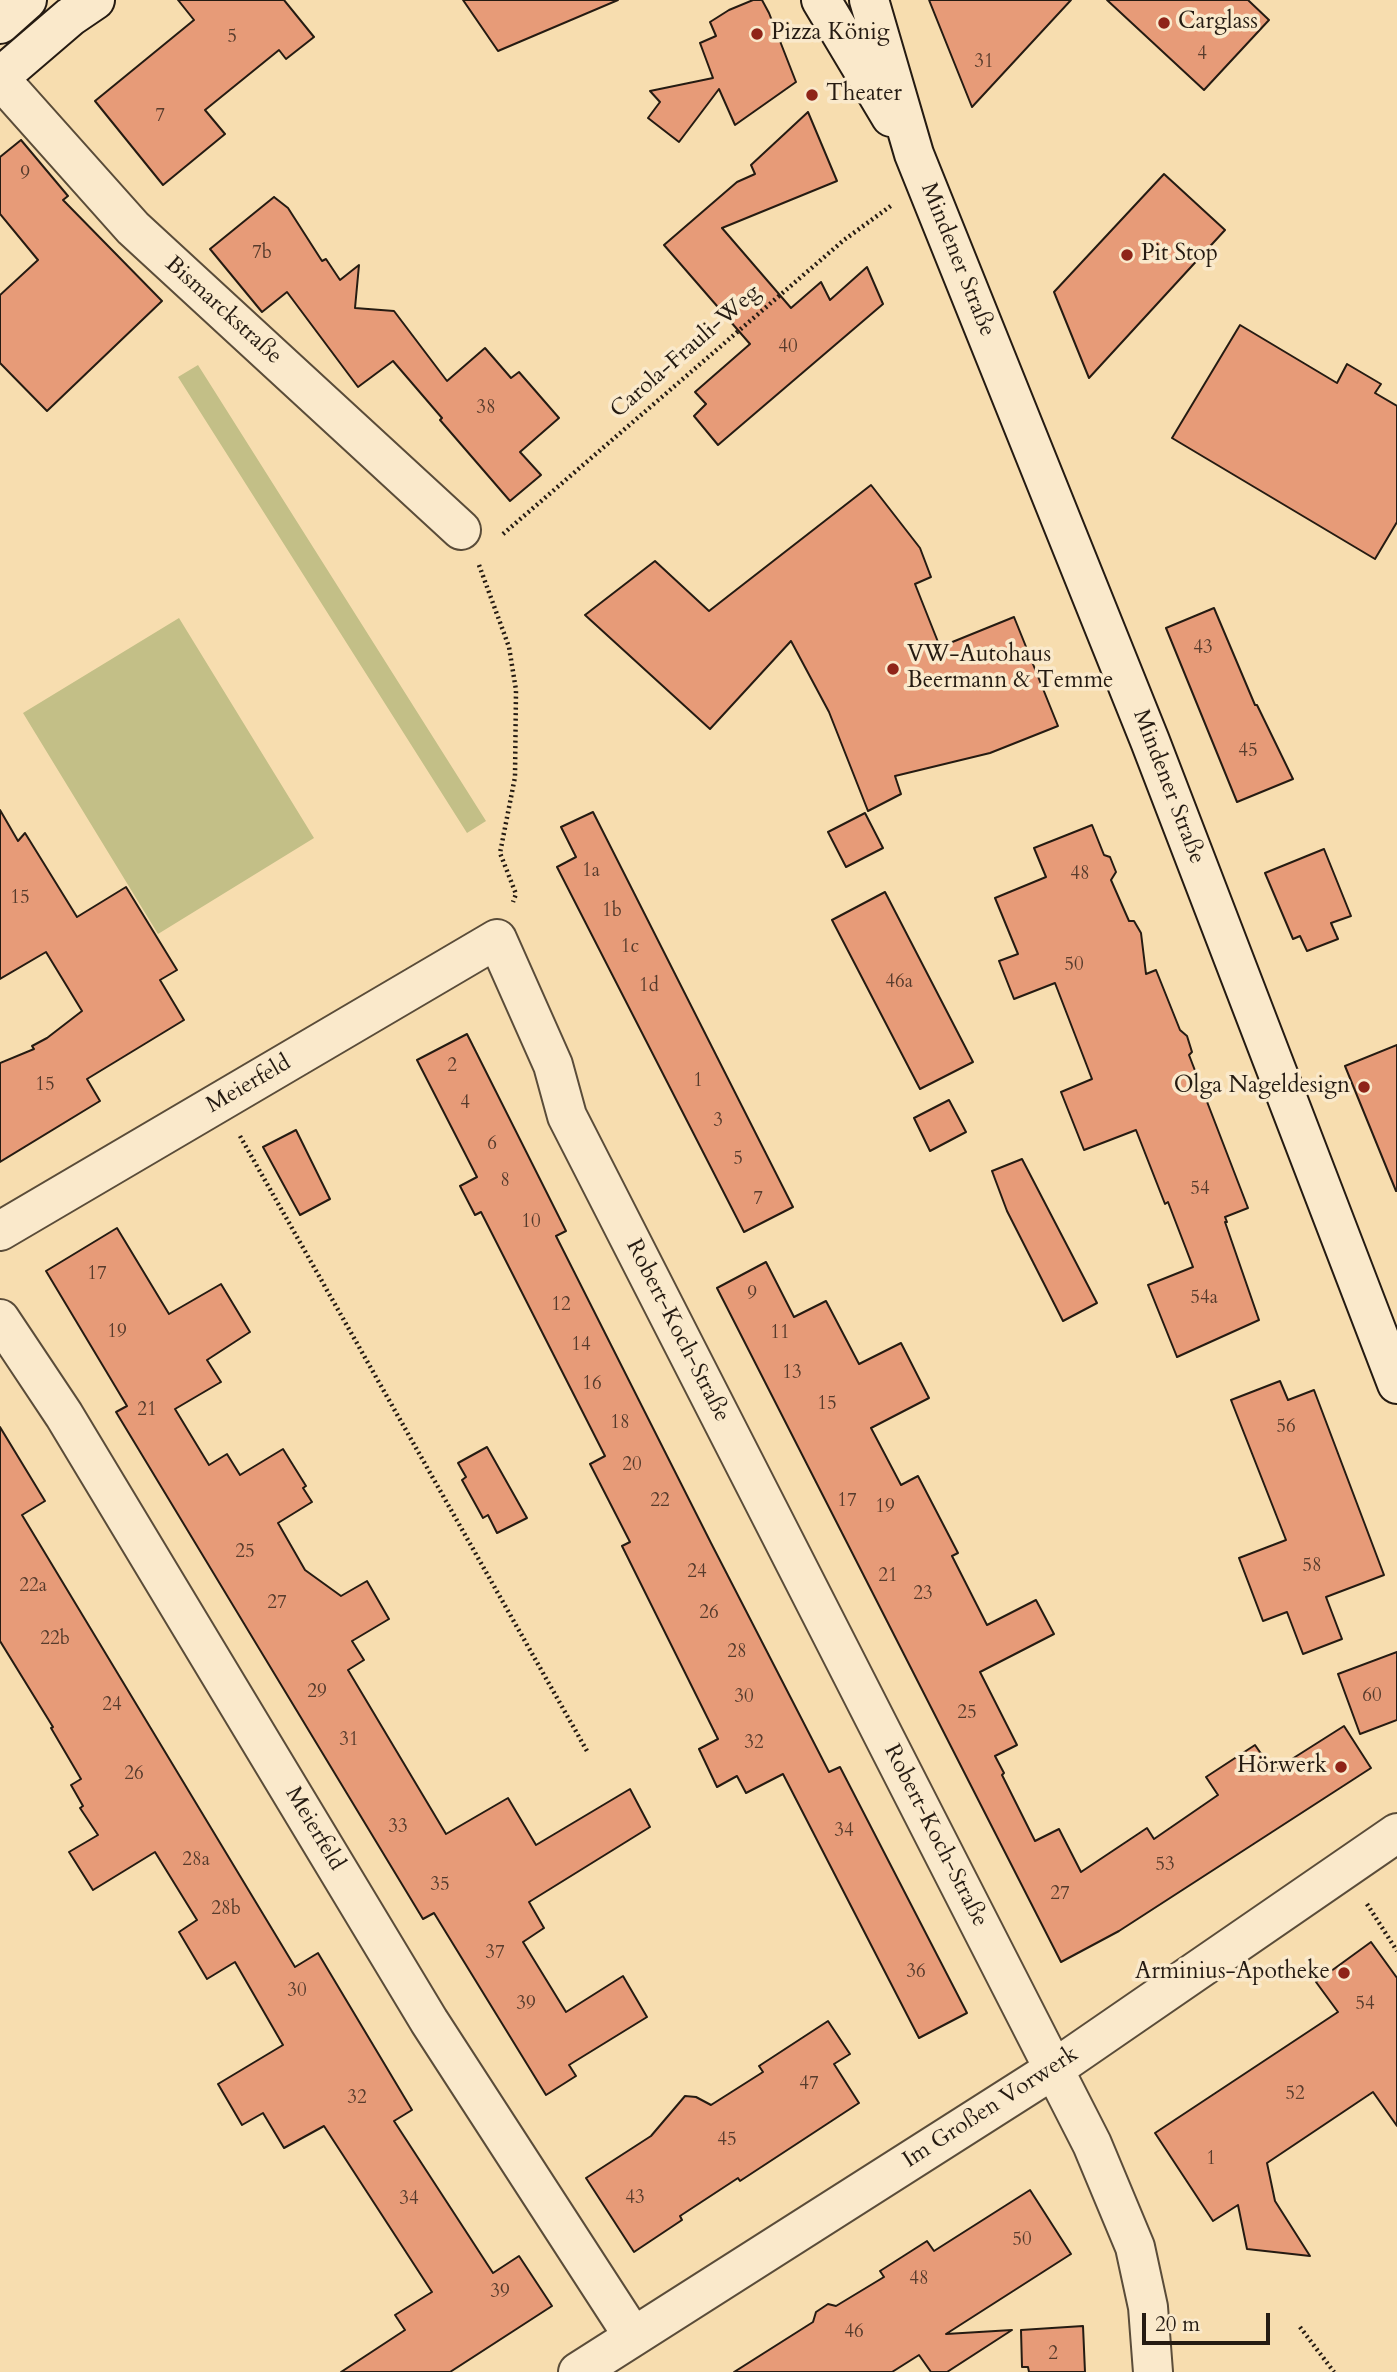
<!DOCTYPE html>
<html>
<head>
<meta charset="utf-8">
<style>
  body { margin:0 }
  #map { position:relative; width:1397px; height:2372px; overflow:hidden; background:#f7ddaf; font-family:Cardo,serif }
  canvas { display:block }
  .scale { position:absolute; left:1142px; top:2313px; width:128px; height:32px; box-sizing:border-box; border:4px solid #251b12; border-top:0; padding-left:9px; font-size:21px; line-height:24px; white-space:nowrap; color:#251b12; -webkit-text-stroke:5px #fae9cb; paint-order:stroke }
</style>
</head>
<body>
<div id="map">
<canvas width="1397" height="2372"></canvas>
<div class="scale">20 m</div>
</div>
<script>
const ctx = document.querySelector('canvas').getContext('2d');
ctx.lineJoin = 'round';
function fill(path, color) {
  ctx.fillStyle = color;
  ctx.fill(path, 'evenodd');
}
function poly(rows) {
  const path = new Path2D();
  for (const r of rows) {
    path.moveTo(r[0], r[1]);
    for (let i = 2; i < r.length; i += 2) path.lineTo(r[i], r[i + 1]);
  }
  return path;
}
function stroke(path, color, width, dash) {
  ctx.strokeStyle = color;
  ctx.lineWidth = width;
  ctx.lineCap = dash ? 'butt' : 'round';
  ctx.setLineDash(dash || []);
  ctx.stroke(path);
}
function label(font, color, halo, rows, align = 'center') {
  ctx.font = font + ' Cardo,serif';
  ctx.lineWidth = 7;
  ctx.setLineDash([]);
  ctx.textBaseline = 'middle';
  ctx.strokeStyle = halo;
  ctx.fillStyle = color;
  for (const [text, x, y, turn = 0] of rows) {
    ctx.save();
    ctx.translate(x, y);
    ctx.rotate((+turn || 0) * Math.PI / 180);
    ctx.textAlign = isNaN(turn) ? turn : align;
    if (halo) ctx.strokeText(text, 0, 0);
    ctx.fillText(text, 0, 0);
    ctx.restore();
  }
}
fill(poly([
  [198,365,486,821,467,833,178,377],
  [179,618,314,838,158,934,23,713]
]), '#c3bf87');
const building = poly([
  [178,0,284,0,314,37,286,59,279,50,205,110,225,134,163,185,95,101,194,20,178,0],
  [463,0,618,0,498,51,463,0],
  [753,0,762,0,769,13,796,82,735,125,719,89,679,142,648,118,660,102,650,91,713,78,700,43,716,36,710,22,729,10,753,0],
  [929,0,1071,0,972,107,929,0],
  [1107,0,1248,0,1269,20,1204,90,1107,0],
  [808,112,837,181,722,228,791,308,821,282,830,300,867,267,883,304,718,445,694,416,706,404,695,392,750,344,664,245,737,182,755,174,751,165,808,112],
  [21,140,68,196,63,200,162,301,47,411,0,363,0,295,38,260,0,214,0,157,21,140],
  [1164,174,1225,230,1089,378,1054,292,1164,174],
  [274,197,288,208,322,261,326,259,340,280,359,265,355,308,394,311,447,381,485,348,511,378,519,372,559,418,520,452,541,475,510,501,440,420,442,418,393,361,358,387,287,292,262,312,210,249,274,197],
  [1240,325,1337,383,1347,364,1381,384,1375,393,1397,406,1397,522,1375,559,1172,438,1240,325],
  [871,485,920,548,931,577,915,584,940,647,1014,617,1058,726,990,753,895,776,901,794,868,811,829,712,791,641,710,729,585,615,655,561,709,611,871,485],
  [1214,608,1255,705,1257,705,1293,779,1237,802,1166,628,1214,608],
  [0,810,18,841,25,833,77,917,126,887,177,970,160,980,184,1020,87,1079,100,1101,0,1162,0,1063,34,1049,32,1046,47,1038,82,1011,46,952,0,979,0,810],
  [593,812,793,1207,744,1232,557,867,576,857,561,827,593,812],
  [865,813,883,848,846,867,828,832,865,813],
  [1092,825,1104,855,1110,857,1116,872,1111,880,1129,921,1134,921,1141,933,1146,974,1156,970,1180,1030,1187,1036,1192,1052,1189,1055,1248,1208,1225,1217,1227,1222,1225,1222,1259,1320,1177,1357,1148,1285,1193,1267,1168,1202,1165,1204,1136,1130,1084,1150,1061,1092,1092,1079,1055,983,1014,999,999,961,1018,954,995,898,1046,877,1034,848,1092,825],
  [1324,849,1351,916,1331,923,1338,939,1307,951,1300,936,1293,939,1265,873,1324,849],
  [885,892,973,1062,920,1089,832,920,885,892],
  [467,1034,566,1231,556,1236,711,1543,829,1772,840,1767,967,2013,919,2038,783,1774,746,1793,737,1776,717,1787,699,1749,718,1739,622,1546,630,1542,590,1464,605,1456,481,1212,475,1215,460,1186,477,1177,417,1060,467,1034],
  [1397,1045,1397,1191,1396,1191,1345,1066,1397,1045],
  [949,1100,966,1132,930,1151,914,1118,949,1100],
  [296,1130,330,1199,300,1215,263,1147,296,1130],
  [1022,1159,1097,1303,1063,1321,1007,1211,992,1171,1022,1159],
  [117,1228,169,1314,221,1284,250,1332,207,1360,221,1382,175,1409,209,1465,227,1454,240,1475,283,1449,306,1486,303,1488,312,1502,278,1523,305,1570,341,1596,367,1581,389,1619,352,1641,364,1660,348,1670,446,1834,508,1798,536,1845,630,1789,650,1827,529,1902,544,1928,523,1942,566,2012,623,1976,647,2017,569,2065,576,2076,546,2095,434,1913,423,1919,260,1650,116,1412,127,1406,46,1271,117,1228],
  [766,1262,794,1317,826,1301,859,1364,901,1343,929,1398,871,1428,901,1485,918,1476,958,1553,952,1556,987,1625,1036,1600,1054,1634,980,1672,1017,1745,995,1756,1004,1773,1002,1775,1035,1841,1059,1829,1081,1872,1147,1828,1154,1839,1218,1795,1206,1777,1255,1745,1273,1771,1344,1726,1371,1768,1119,1931,1061,1962,717,1288,766,1262],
  [1280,1381,1288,1400,1314,1390,1384,1575,1326,1597,1342,1639,1303,1654,1287,1612,1263,1621,1239,1558,1286,1540,1231,1400,1280,1381],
  [0,1427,45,1501,22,1515,295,1967,318,1953,412,2110,394,2121,493,2273,519,2256,552,2306,450,2372,341,2372,405,2330,395,2315,432,2292,324,2126,284,2148,263,2113,242,2125,218,2084,283,2045,235,1962,207,1979,179,1932,197,1920,155,1852,93,1890,69,1852,98,1835,80,1808,83,1806,71,1785,81,1779,51,1728,53,1727,0,1641,0,1427],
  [487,1447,527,1518,497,1533,488,1515,483,1518,462,1480,466,1477,458,1463,487,1447],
  [1397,1652,1397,1720,1360,1734,1338,1674,1397,1652],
  [1371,1942,1397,1978,1397,2126,1373,2092,1267,2163,1275,2201,1310,2256,1247,2249,1238,2205,1213,2221,1155,2133,1338,2012,1316,1982,1371,1942],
  [828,2021,850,2054,834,2064,859,2103,740,2181,738,2178,680,2216,682,2220,634,2252,586,2178,651,2136,685,2096,696,2097,711,2105,763,2072,759,2066,828,2021],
  [1030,2190,1071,2254,946,2334,1012,2330,947,2372,931,2372,919,2355,892,2372,734,2372,813,2322,816,2312,828,2304,836,2306,884,2277,880,2271,927,2241,934,2251,1030,2190],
  [1083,2326,1085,2372,1029,2372,1028,2367,1022,2367,1021,2330,1083,2326]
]);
fill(building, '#e79b78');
stroke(building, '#251b12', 2);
const street = poly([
  [0,79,133,228,461,530],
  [0,1231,497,939,553,1065,567,1116,1092,2144,1135,2247,1148,2307,1153,2372],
  [0,1319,64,1415,429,2021,633,2336],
  [578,2372,1054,2069,1397,1833]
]);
const secondary = poly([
  [821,0,891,117],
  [869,0,914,154,1150,741,1397,1384],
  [0,24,27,0],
  [0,77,70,17,95,0]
]);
stroke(street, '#5a4c39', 42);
stroke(secondary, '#251b12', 42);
stroke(poly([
  [503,534,844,240,892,205],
  [479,565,509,647,516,690,515,777,500,853,516,894,513,902],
  [240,1136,587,1751],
  [1367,1904,1397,1951],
  [1300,2327,1334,2372]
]), '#251b12', 4.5, [2, 3.5]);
stroke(street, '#fae9cb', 38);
stroke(secondary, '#fae9cb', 38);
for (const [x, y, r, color] of [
  [1164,23,7,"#8f2418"],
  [757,34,7,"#8f2418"],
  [812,95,7,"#8f2418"],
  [1127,255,7,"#8f2418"],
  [893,669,7,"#8f2418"],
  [1364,1087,7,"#8f2418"],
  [1341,1767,7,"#8f2418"],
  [1344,1973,7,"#8f2418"]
]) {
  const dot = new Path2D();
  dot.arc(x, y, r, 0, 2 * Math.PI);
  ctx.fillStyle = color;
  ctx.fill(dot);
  stroke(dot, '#fae9cb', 2.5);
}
label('19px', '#563b2c', null, [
  ["5",232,38],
  ["4",1202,55],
  ["31",984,63],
  ["7",160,117],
  ["9",25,175],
  ["7b",262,254],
  ["40",788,348],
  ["38",486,409],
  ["43",1203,649],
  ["45",1248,752],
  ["1a",591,872],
  ["48",1080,875],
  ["15",20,899],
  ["1b",612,912],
  ["1c",630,948],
  ["50",1074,966],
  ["46a",899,983],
  ["1d",649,987],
  ["2",452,1067],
  ["1",698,1082],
  ["15",45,1086],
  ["4",465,1104],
  ["3",718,1122],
  ["6",492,1145],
  ["5",738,1160],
  ["8",505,1182],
  ["54",1200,1190],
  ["7",758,1200],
  ["10",531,1223],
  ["17",97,1275],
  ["9",752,1295],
  ["54a",1204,1299],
  ["12",561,1306],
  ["19",117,1333],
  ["11",780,1334],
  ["14",581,1346],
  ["13",792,1374],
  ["16",592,1385],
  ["15",827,1405],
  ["21",147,1411],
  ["18",620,1424],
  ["56",1286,1428],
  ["20",632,1466],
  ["22",660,1502],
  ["17",847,1502],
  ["19",885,1508],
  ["25",245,1553],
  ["58",1312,1567],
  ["24",697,1573],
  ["21",888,1577],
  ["22a",33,1587],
  ["23",923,1595],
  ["27",277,1604],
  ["26",709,1614],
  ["22b",55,1640],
  ["28",737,1653],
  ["29",317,1693],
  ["60",1372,1697],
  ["30",744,1698],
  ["24",112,1706],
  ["25",967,1714],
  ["31",349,1741],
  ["32",754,1744],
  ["26",134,1775],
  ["33",398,1828],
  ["34",844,1832],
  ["28a",196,1861],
  ["53",1165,1866],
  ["35",440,1886],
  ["27",1060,1895],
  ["28b",226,1910],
  ["37",495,1954],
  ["36",916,1973],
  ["30",297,1992],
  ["39",526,2005],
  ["54",1365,2005],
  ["47",809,2085],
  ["52",1295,2095],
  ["32",357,2099],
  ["45",727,2141],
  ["1",1211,2160],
  ["43",635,2199],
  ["34",409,2200],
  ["50",1022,2241],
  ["48",919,2280],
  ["39",500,2293],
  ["46",854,2333],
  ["2",1053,2355]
]);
label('23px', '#251b12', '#fae9cb', [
  ["Carglass",1178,23],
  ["Pizza König",771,34],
  ["Theater",826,95],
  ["Pit Stop",1141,255],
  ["VW-Autohaus",907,656],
  ["Beermann & Temme",907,682],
  ["Olga Nageldesign",1350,1087,"right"],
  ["Hörwerk",1327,1767,"right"],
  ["Arminius-Apotheke",1330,1973,"right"]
], 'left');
label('23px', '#251b12', '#fae9cb', [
  ["Mindener Straße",957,260,68],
  ["Bismarckstraße",223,311,42],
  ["Carola-Frauli-Weg",686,352,-41],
  ["Mindener Straße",1168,787,69],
  ["Meierfeld",249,1085,-30],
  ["Robert-Koch-Straße",677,1331,63],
  ["Meierfeld",314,1829,59],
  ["Robert-Koch-Straße",935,1836,63],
  ["Im Großen Vorwerk",991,2108,-33]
]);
</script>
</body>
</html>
